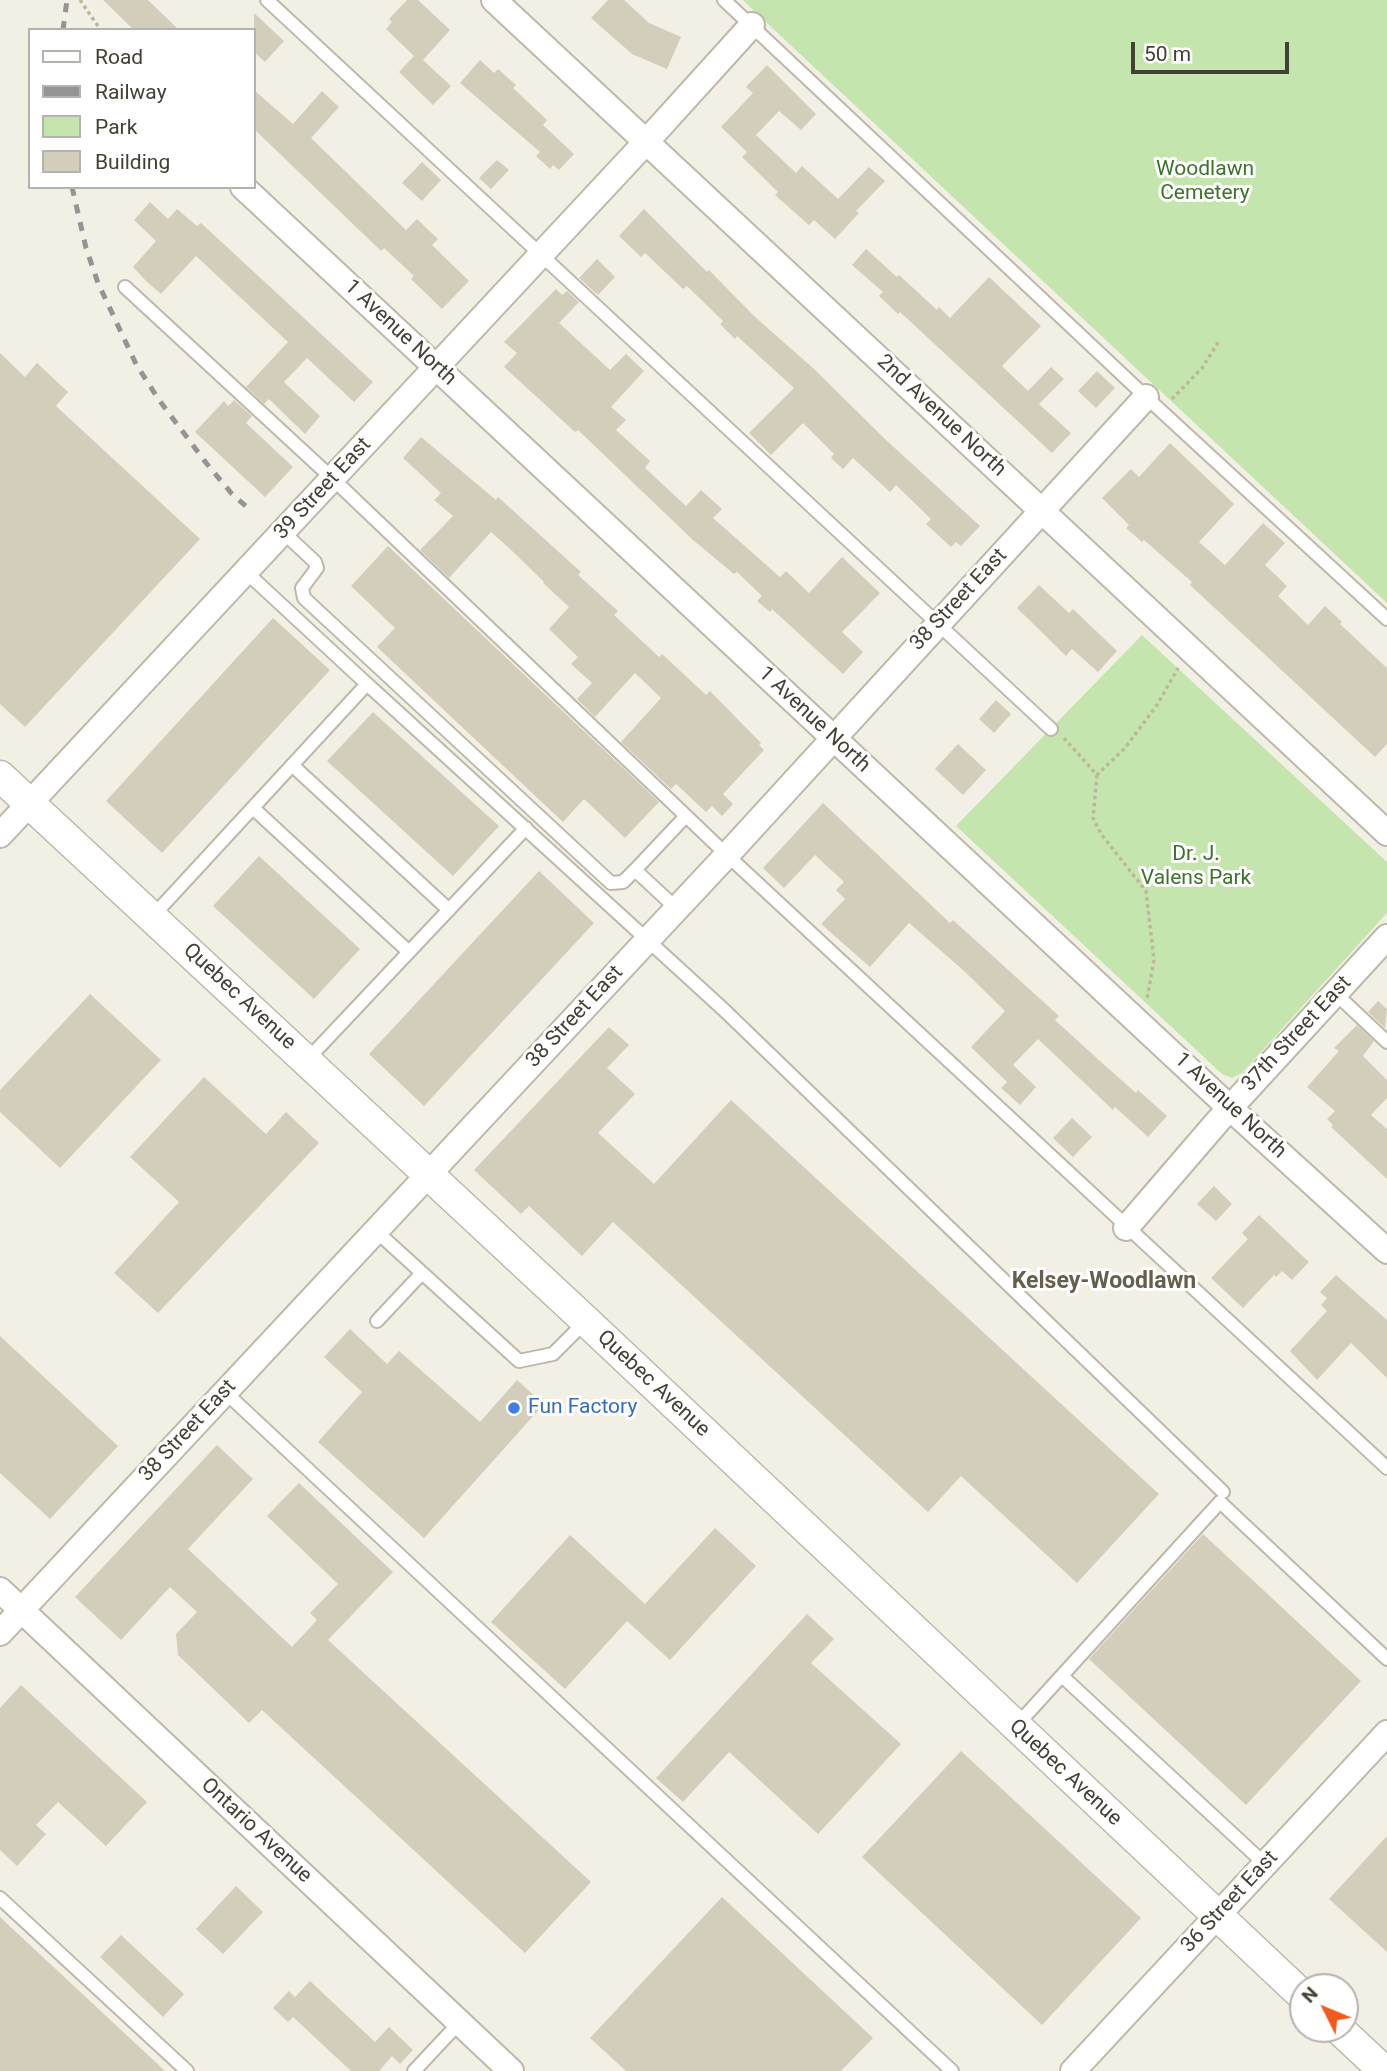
<!DOCTYPE html>
<html>
<head>
<meta charset="utf-8">
<style>
  body { margin:0 }
  #map { position:relative; width:1387px; height:2071px; overflow:hidden; background:#f2f0e5; font-family:Roboto,sans-serif }
  canvas { display:block }
  .legend { position:absolute; left:28px; top:28px; width:228px; height:161px; box-sizing:border-box; background:#fff; border:2px solid #b4b3ae; margin:0; padding:9px 12px; list-style:none; font-size:21px; color:#444035 }
  .legend li { display:flex; align-items:center; gap:14px; height:35px }
  .legend b { width:35px; border:2px solid #b4b3ae }
  .north { position:absolute; left:1289px; top:1973px; width:70px; height:70px; box-sizing:border-box; background:#fff; border:2px solid #b4b3ae; border-radius:50%; rotate:313deg; font-size:19px; font-weight:700; line-height:28px; text-align:center; color:#444035 }
  .north::after { content:''; display:block; margin:auto; width:24px; height:32px; background:#f15a1c; clip-path:polygon(50% 0,100% 100%,50% 72%,0 100%) }
  .scale { position:absolute; left:1131px; top:42px; width:158px; height:32px; box-sizing:border-box; border:4px solid #444035; border-top:0; padding-left:9px; font-size:21px; line-height:24px; white-space:nowrap; color:#444035; -webkit-text-stroke:5px #fff; paint-order:stroke }
</style>
</head>
<body>
<div id="map">
<canvas width="1387" height="2071"></canvas>
<ul class="legend">
<li><b style="height:9px;background:#fff"></b>Road</li>
<li><b style="height:9px;background:#949494"></b>Railway</li>
<li><b style="height:19px;background:#c5e5af"></b>Park</li>
<li><b style="height:19px;background:#d3cdbb"></b>Building</li>
</ul>
<div class="north">N</div>
<div class="scale">50 m</div>
</div>
<script>
const ctx = document.querySelector('canvas').getContext('2d');
ctx.lineJoin = 'round';
function fill(path, color) {
  ctx.fillStyle = color;
  ctx.fill(path, 'evenodd');
}
function poly(rows) {
  const path = new Path2D();
  for (const r of rows) {
    path.moveTo(r[0], r[1]);
    for (let i = 2; i < r.length; i += 2) path.lineTo(r[i], r[i + 1]);
  }
  return path;
}
function stroke(path, color, width, dash) {
  ctx.strokeStyle = color;
  ctx.lineWidth = width;
  ctx.lineCap = dash ? 'butt' : 'round';
  ctx.setLineDash(dash || []);
  ctx.stroke(path);
}
function label(font, color, halo, rows, align = 'center') {
  ctx.font = font + ' Roboto,sans-serif';
  ctx.lineWidth = 6;
  ctx.setLineDash([]);
  ctx.textBaseline = 'middle';
  ctx.strokeStyle = halo;
  ctx.fillStyle = color;
  for (const [text, x, y, turn = 0] of rows) {
    ctx.save();
    ctx.translate(x, y);
    ctx.rotate((+turn || 0) * Math.PI / 180);
    ctx.textAlign = isNaN(turn) ? turn : align;
    if (halo) ctx.strokeText(text, 0, 0);
    ctx.fillText(text, 0, 0);
    ctx.restore();
  }
}
fill(poly([
  [743,0,1387,0,1387,603,753,10],
  [1142,635,1387,862,1387,913,1242,1073,1232,1078,1222,1074,956,826]
]), '#c5e5af');
fill(poly([
  [103,0,148,0,179,30,134,30],
  [407,0,418,0,450,30,423,60,451,86,433,105,399,72,414,56,386,29,392,22,389,19],
  [608,0,624,0,649,23,681,37,667,69,632,54,591,18],
  [254,13,284,41,265,62,254,52],
  [480,60,494,73,498,69,516,85,513,88,547,120,543,125,574,154,559,170,553,165,550,169,536,156,540,152,460,83],
  [767,65,816,114,801,130,779,111,756,135,796,173,802,166,838,199,869,167,885,181,856,211,859,213,835,239,814,220,809,225,775,195,778,192,742,157,747,152,721,127,753,93,746,87],
  [254,90,293,124,322,91,339,107,311,138,406,230,417,219,438,239,432,245,469,281,442,309,411,279,414,276,384,248,381,251,254,129],
  [497,160,509,170,491,189,479,178],
  [422,162,441,180,422,201,402,183],
  [150,202,168,219,177,209,197,226,201,223,373,382,354,402,307,358,284,382,320,416,305,434,269,399,264,404,246,387,288,342,196,256,161,294,147,282,133,267,156,241,134,220],
  [644,209,707,272,709,270,755,317,813,368,885,439,980,526,961,546,956,542,951,547,926,524,931,519,896,485,890,492,853,458,843,469,831,458,834,454,803,423,771,455,749,433,794,388,737,336,735,339,720,324,723,321,687,286,683,289,645,253,641,257,619,236],
  [866,249,897,277,899,275,937,310,939,307,950,318,989,277,1041,326,1002,366,1028,391,1051,367,1064,379,1039,404,1071,433,1052,453,900,312,898,314,879,296,883,292,852,265],
  [597,259,615,277,598,295,579,278],
  [556,289,562,295,567,291,579,302,559,323,610,370,626,354,644,371,611,407,626,420,616,430,650,461,645,468,686,506,701,490,722,509,713,518,780,577,786,571,809,593,842,557,880,593,842,632,863,652,843,674,772,609,770,612,757,601,762,596,737,572,734,574,693,540,578,430,575,432,504,367,517,353,504,342],
  [0,353,25,377,37,363,68,392,56,406,200,539,25,727,0,704],
  [1097,371,1115,388,1096,408,1078,391],
  [234,400,252,416,246,423,293,467,265,497,195,432,224,401,228,406],
  [421,437,496,500,498,497,581,572,578,575,618,611,614,615,659,657,662,654,706,695,710,691,761,743,759,745,764,750,723,794,733,804,722,816,712,806,706,812,676,784,671,789,621,742,661,698,635,673,595,717,577,699,592,683,571,664,578,657,549,629,569,607,543,583,544,582,508,547,491,532,449,578,420,550,453,516,434,500,441,493,403,458],
  [1170,443,1234,504,1199,542,1225,565,1263,523,1285,543,1265,565,1287,586,1278,596,1308,625,1325,606,1342,622,1340,624,1387,668,1387,744,1375,757,1190,585,1192,582,1144,540,1142,542,1126,528,1129,525,1102,498,1131,469,1139,477],
  [388,546,659,802,625,838,584,799,563,822,377,647,395,628,351,586],
  [1039,585,1069,613,1073,609,1117,651,1098,672,1072,649,1066,656,1017,608],
  [273,618,330,670,162,853,106,801],
  [996,700,1011,714,994,733,979,719],
  [373,712,499,826,453,876,327,761],
  [958,744,986,770,963,795,935,769],
  [823,803,950,923,953,920,1037,996,1059,1016,1055,1020,1101,1062,1136,1093,1138,1090,1167,1116,1148,1137,1115,1107,1113,1110,1038,1039,1013,1065,1036,1087,1020,1105,1001,1088,1007,1082,971,1047,1005,1011,963,970,909,923,870,967,821,924,845,899,836,890,844,882,815,855,784,888,763,868],
  [259,856,360,949,314,999,213,906],
  [539,871,594,923,424,1106,369,1054],
  [90,994,161,1060,60,1168,0,1112,0,1090],
  [1378,1001,1387,1009,1385,1028,1368,1012],
  [1357,1025,1374,1041,1363,1056,1387,1080,1387,1098,1371,1115,1387,1129,1387,1179,1331,1127,1333,1125,1327,1119,1335,1111,1307,1087,1339,1051,1334,1048],
  [609,1027,629,1045,607,1068,635,1094,598,1133,654,1184,731,1100,1159,1494,1077,1583,961,1476,928,1512,613,1222,582,1256,529,1206,521,1214,474,1170],
  [204,1077,266,1134,286,1112,319,1143,158,1313,114,1273,179,1202,130,1157],
  [1072,1118,1092,1137,1073,1157,1053,1138],
  [1214,1186,1232,1204,1216,1221,1197,1204],
  [1259,1215,1309,1262,1292,1280,1282,1271,1276,1277,1274,1275,1243,1308,1211,1278,1248,1239,1242,1233],
  [1336,1275,1387,1320,1387,1378,1351,1343,1317,1380,1290,1351,1327,1311,1321,1305,1327,1298,1320,1292],
  [350,1329,387,1364,399,1351,480,1422,517,1380,544,1404,424,1538,318,1442,362,1392,324,1357],
  [0,1336,118,1446,50,1519,0,1473],
  [217,1445,253,1479,188,1549,292,1647,317,1620,310,1613,338,1584,267,1516,299,1483,393,1572,328,1640,591,1882,525,1953,262,1710,249,1723,178,1655,176,1634,197,1612,170,1587,121,1640,75,1597],
  [715,1528,756,1566,670,1660,627,1621,565,1689,491,1622,570,1535,645,1604],
  [1203,1534,1361,1681,1246,1805,1089,1659],
  [807,1614,834,1639,811,1663,901,1744,818,1834,729,1752,683,1802,656,1778],
  [21,1685,147,1802,106,1846,58,1802,36,1825,46,1834,17,1866,0,1850,0,1708],
  [961,1751,1141,1918,1042,2025,862,1857],
  [1387,1836,1387,1952,1329,1899],
  [236,1886,263,1912,223,1954,196,1929],
  [722,1897,873,2038,841,2071,626,2071,590,2038],
  [0,1917,165,2071,0,2071],
  [121,1935,184,1994,163,2017,100,1957],
  [310,1981,375,2042,389,2027,413,2050,400,2064,392,2056,379,2071,351,2071,293,2017,288,2022,273,2008,289,1991,295,1997]
]), '#d3cdbb');
const service = poly([
  [267,0,1051,729],
  [724,0,1146,397,1387,619],
  [125,287,333,479,727,855,1387,1468],
  [283,532,315,562,317,568,302,588,304,598,611,883,623,882,635,870],
  [246,572,367,684],
  [292,765,449,910],
  [253,808,409,952],
  [676,908,635,870,686,816],
  [152,917,367,684,723,1009,1223,1492],
  [1335,993,1387,1042],
  [307,1060,526,828],
  [376,1231,519,1361,553,1354,586,1321],
  [377,1321,422,1273],
  [225,1392,952,2071],
  [1062,1676,1266,1865],
  [1016,1726,1220,1502,1387,1659],
  [0,1898,187,2071],
  [414,2071,460,2022]
]);
const minor = poly([
  [494,0,1387,833],
  [243,187,1230,1108,1387,1251],
  [0,835,646,142,752,25],
  [1126,1228,1218,1121,1387,937],
  [0,1590,511,2071],
  [0,1633,727,855,1146,397],
  [1073,2071,1387,1733]
]);
const tertiary = poly([
  [0,776,586,1321,1303,1996],
  [1339,2029,1384,2071]
]);
stroke(service, '#bdb8a8', 16);
stroke(minor, '#bdb8a8', 28);
stroke(tertiary, '#bdb8a8', 33);
stroke(poly([
  [80,0,98,26,98,30],
  [1172,399,1202,368,1219,341],
  [1064,738,1097,775,1125,748,1157,705,1178,668],
  [1097,775,1093,818,1101,834,1146,891,1154,960,1147,999]
]), '#beb69a', 3.5, [3.5, 3.5]);
stroke(service, '#fff', 12);
stroke(minor, '#fff', 24);
stroke(tertiary, '#fff', 30);
stroke(poly([
  [63,30,67,0],
  [72,187,86,248,98,283,136,364,159,400,207,464,232,494,248,508]
]), '#949494', 5, [9, 9]);
for (const [x, y, r, color] of [
  [514,1408,7,"#3f7fe0"]
]) {
  const dot = new Path2D();
  dot.arc(x, y, r, 0, 2 * Math.PI);
  ctx.fillStyle = color;
  ctx.fill(dot);
  stroke(dot, '#fff', 2.5);
}
label('21px', '#3c732b', '#fff', [
  ["Woodlawn",1205,170],
  ["Cemetery",1205,194],
  ["Dr. J.",1196,855],
  ["Valens Park",1196,879]
]);
label('21px', '#444035', '#fff', [
  ["1 Avenue North",400,333,43],
  ["2nd Avenue North",941,416,43],
  ["39 Street East",323,489,-47],
  ["38 Street East",959,600,-47],
  ["1 Avenue North",814,720,43],
  ["Quebec Avenue",239,997,43],
  ["38 Street East",575,1017,-47],
  ["37th Street East",1297,1034,-47],
  ["1 Avenue North",1230,1106,43],
  ["Quebec Avenue",653,1384,43],
  ["38 Street East",188,1431,-47],
  ["Quebec Avenue",1065,1773,43],
  ["Ontario Avenue",256,1831,43],
  ["36 Street East",1230,1902,-47]
]);
label('21px', '#366cbe', '#fff', [
  ["Fun Factory",528,1408]
], 'left');
label('bold 23px', '#665f4c', '#fff', [
  ["Kelsey-Woodlawn",1104,1282]
]);
</script>
</body>
</html>
